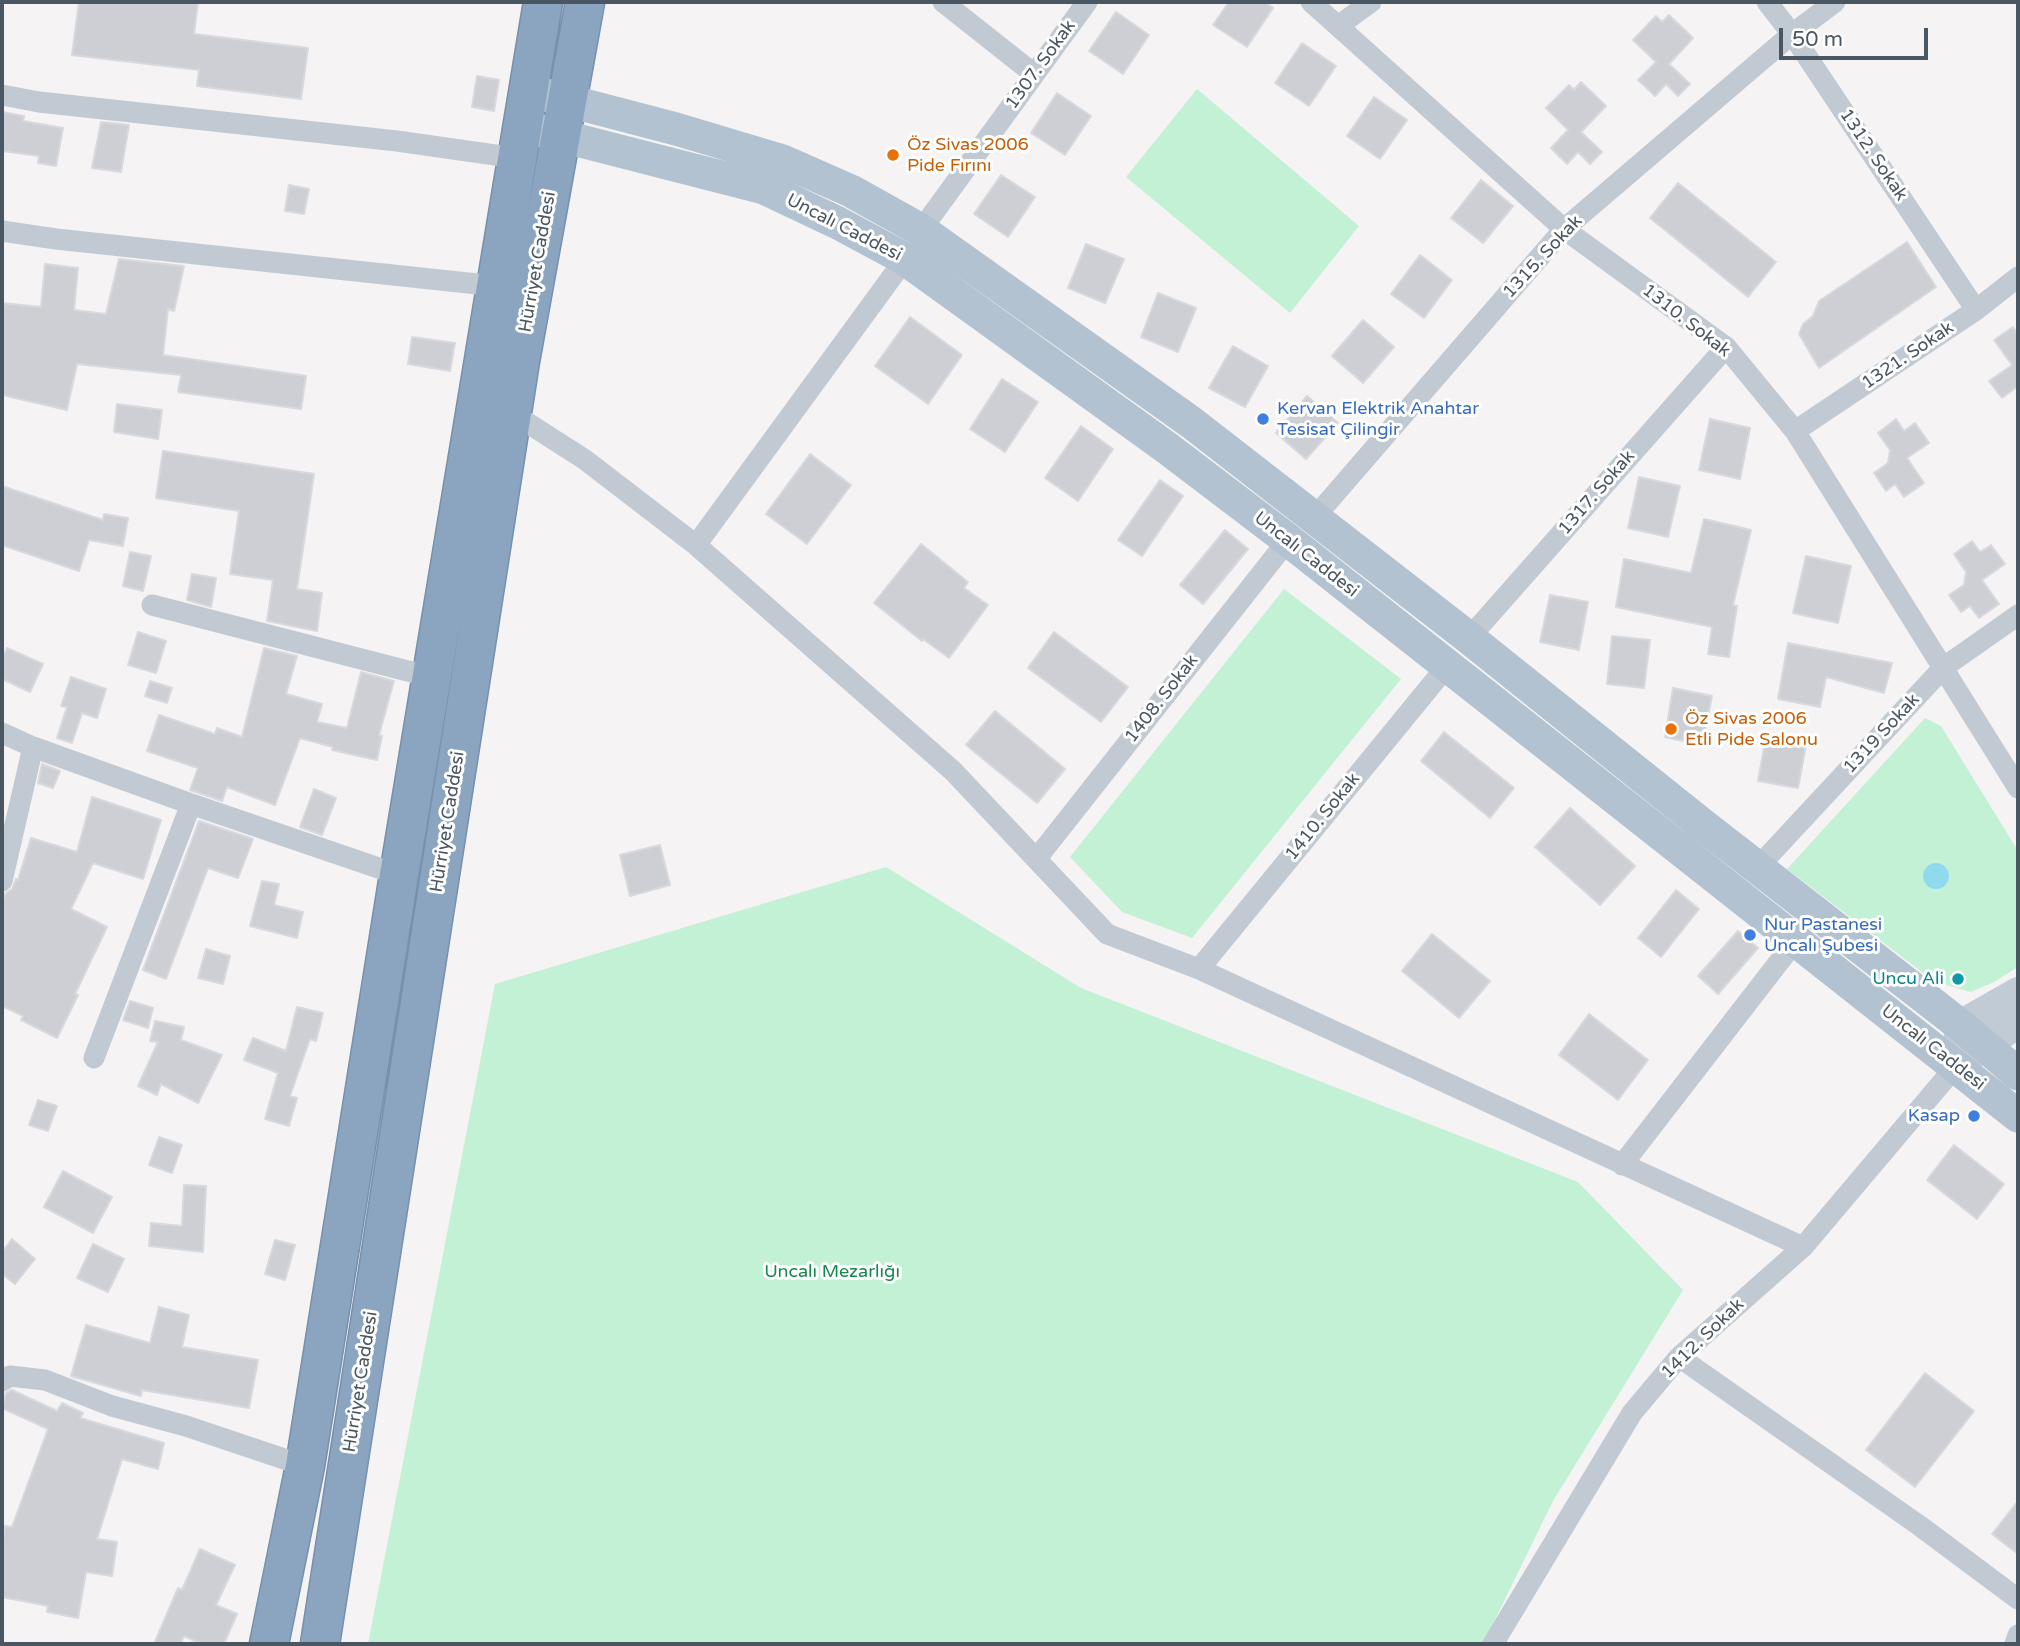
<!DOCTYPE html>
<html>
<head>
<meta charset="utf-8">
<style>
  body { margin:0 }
  #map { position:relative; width:2020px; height:1646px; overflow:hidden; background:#f5f3f3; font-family:"Varela Round",sans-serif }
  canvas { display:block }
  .frame { position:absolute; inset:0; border:4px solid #4a5661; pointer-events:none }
  .scale { position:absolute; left:1779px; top:28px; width:149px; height:32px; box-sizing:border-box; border:4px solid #4a5661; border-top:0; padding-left:9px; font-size:21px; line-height:24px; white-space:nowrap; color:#4a5661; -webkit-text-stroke:5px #fff; paint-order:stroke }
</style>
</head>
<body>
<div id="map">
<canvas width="2020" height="1646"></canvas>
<div class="frame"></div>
<div class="scale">50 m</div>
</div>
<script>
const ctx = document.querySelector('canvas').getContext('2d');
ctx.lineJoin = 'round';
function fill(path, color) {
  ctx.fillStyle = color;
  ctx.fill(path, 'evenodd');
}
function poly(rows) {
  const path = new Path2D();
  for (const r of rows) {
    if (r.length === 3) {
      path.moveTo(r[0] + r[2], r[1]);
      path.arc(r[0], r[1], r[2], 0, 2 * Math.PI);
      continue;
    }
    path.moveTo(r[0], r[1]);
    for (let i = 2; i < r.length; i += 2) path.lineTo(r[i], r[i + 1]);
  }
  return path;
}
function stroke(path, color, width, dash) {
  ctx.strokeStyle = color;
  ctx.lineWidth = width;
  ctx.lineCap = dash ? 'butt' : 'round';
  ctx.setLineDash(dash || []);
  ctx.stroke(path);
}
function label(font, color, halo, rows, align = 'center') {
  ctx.font = font + ' "Varela Round",sans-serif';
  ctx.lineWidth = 6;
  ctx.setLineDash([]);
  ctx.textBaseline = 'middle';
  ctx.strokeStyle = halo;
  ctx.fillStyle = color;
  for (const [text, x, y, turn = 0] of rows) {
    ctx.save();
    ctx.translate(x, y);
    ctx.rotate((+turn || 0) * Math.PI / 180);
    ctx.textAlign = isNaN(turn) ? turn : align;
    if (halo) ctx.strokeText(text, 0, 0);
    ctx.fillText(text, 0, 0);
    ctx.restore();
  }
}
fill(poly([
  [1197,89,1359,226,1290,313,1126,177],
  [1284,589,1401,679,1192,938,1122,912,1070,857],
  [1925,718,1941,726,2018,851,2018,967,1994,982,1971,992,1935,982,1787,869],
  [886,867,1081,988,1578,1182,1683,1290,1553,1501,1483,1644,368,1644,495,984]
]), '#c3f1d5');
fill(poly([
  [1936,876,13]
]), '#90daee');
const building = poly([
  [79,2,198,2,194,34,308,48,301,99,197,86,199,70,72,55,79,2],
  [1229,2,1265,2,1273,8,1247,47,1213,25,1229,2],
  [1116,12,1149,35,1123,74,1089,51,1116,12],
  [1669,15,1693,38,1669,64,1690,84,1678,96,1666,84,1655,96,1638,80,1656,62,1633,40,1656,16,1662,22,1669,15],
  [1302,43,1336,66,1309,106,1275,83,1302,43],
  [477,76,499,80,494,111,472,107,477,76],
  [1581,82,1606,106,1581,132,1602,152,1590,164,1578,152,1567,164,1551,148,1568,130,1546,108,1569,85,1574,90,1581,82],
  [1057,93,1091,116,1065,155,1031,133,1057,93],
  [1374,97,1407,120,1380,159,1347,136,1374,97],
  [2,112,24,116,23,121,63,128,56,166,38,163,39,156,2,151,2,112],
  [101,122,129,125,121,172,92,168,101,122],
  [1001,175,1035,197,1008,237,974,214,1001,175],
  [1481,180,1513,206,1483,243,1451,218,1481,180],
  [1678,183,1776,262,1748,297,1650,218,1678,183],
  [289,185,309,189,304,214,285,211,289,185],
  [1907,242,1936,287,1819,368,1799,334,1803,324,1813,316,1819,301,1907,242],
  [1086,244,1124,259,1105,303,1068,288,1086,244],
  [1420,255,1452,280,1424,318,1391,294,1420,255],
  [119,259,184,266,174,311,168,309,163,355,306,376,301,409,178,392,181,375,77,364,67,410,2,395,2,303,41,307,45,264,78,268,74,310,106,314,119,259],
  [1158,293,1196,308,1178,352,1141,337,1158,293],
  [910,317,962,355,928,404,875,366,910,317],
  [1363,320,1394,347,1363,383,1332,356,1363,320],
  [2013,327,2018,335,2018,386,2002,398,1989,381,2012,365,1994,340,2013,327],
  [412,337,455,343,450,371,408,364,412,337],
  [1233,346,1268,366,1245,407,1209,388,1233,346],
  [1002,379,1038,402,1005,452,970,429,1002,379],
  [1307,396,1338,423,1306,459,1276,433,1307,396],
  [117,404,162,410,158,439,114,432,117,404],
  [1710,419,1750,428,1740,479,1699,470,1710,419],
  [1896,419,1904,431,1915,423,1929,443,1907,458,1924,483,1904,497,1895,484,1886,491,1874,473,1888,463,1890,450,1878,433,1896,419],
  [1081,426,1113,449,1078,501,1045,478,1081,426],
  [163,451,314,474,297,589,322,593,317,631,267,621,273,580,230,574,239,511,156,498,163,451],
  [810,454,851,485,807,544,766,514,810,454],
  [1639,477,1680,486,1668,537,1628,528,1639,477],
  [1160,480,1183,496,1142,556,1118,540,1160,480],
  [2,486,103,520,104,514,128,518,123,546,89,540,79,571,2,545,2,486],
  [1704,519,1751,530,1733,605,1737,606,1729,657,1708,654,1712,627,1616,607,1624,559,1691,573,1704,519],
  [1225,530,1248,549,1203,604,1180,585,1225,530],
  [1972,541,1980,552,1991,545,2005,564,1982,580,1999,604,1979,618,1970,606,1961,612,1949,595,1964,585,1966,572,1954,554,1972,541],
  [921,544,968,582,964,588,988,605,949,658,923,639,922,641,874,603,921,544],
  [130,552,151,556,143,591,123,586,130,552],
  [1806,556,1851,566,1838,623,1793,613,1806,556],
  [192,574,216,578,211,607,187,600,192,574],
  [1550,595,1588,602,1579,650,1540,642,1550,595],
  [138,632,166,641,156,673,128,665,138,632],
  [1054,632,1128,687,1101,722,1028,668,1054,632],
  [1612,636,1650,640,1644,688,1607,684,1612,636],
  [1788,643,1892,663,1884,693,1826,677,1820,707,1778,699,1788,643],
  [7,648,43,664,30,692,2,679,2,660,7,648],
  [264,648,297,656,286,694,322,704,317,722,347,728,361,672,394,681,379,735,382,736,377,760,332,750,333,747,300,738,275,805,227,787,222,801,190,790,198,768,147,751,159,715,215,734,217,728,242,737,264,648],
  [71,677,106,689,97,718,82,713,72,743,57,738,67,707,61,706,71,677],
  [150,681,172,688,167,703,145,696,150,681],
  [1673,688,1712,696,1702,745,1665,737,1673,688],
  [995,711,1065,769,1037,803,966,745,995,711],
  [1444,732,1514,788,1490,818,1421,761,1444,732],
  [1766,737,1806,745,1798,788,1758,781,1766,737],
  [42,764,60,771,53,788,38,783,42,764],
  [314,789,336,798,322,835,300,827,314,789],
  [92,797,161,820,143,879,93,863,71,909,107,927,75,994,78,995,57,1038,21,1020,23,1016,2,1006,2,902,6,893,12,889,16,879,18,880,31,838,77,852,92,797],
  [1570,808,1635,866,1600,905,1535,847,1570,808],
  [199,821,253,839,238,878,208,868,166,979,143,970,199,821],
  [660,845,670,885,630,896,620,855,660,845],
  [262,881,279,884,274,905,303,912,297,938,250,926,262,881],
  [1676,890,1699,909,1661,957,1638,938,1676,890],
  [1738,931,1758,948,1718,994,1698,976,1738,931],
  [1432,934,1490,981,1459,1018,1402,971,1432,934],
  [206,949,230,956,223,984,198,978,206,949],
  [130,1001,153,1008,148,1028,123,1020,130,1001],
  [297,1007,323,1013,316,1041,310,1039,290,1096,297,1098,289,1126,265,1119,278,1073,244,1060,253,1038,286,1051,297,1007],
  [1589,1014,1648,1060,1618,1100,1559,1055,1589,1014],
  [155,1021,184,1027,181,1040,222,1055,198,1103,161,1084,157,1095,138,1086,158,1042,150,1041,155,1021],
  [38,1100,57,1106,48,1131,29,1125,38,1100],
  [159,1137,182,1145,172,1173,149,1165,159,1137],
  [1954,1145,2004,1184,1977,1219,1927,1180,1954,1145],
  [63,1171,112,1197,93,1233,44,1207,63,1171],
  [184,1185,206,1186,203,1252,149,1246,151,1223,182,1226,184,1185],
  [12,1239,35,1259,15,1284,2,1274,2,1252,12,1239],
  [275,1240,295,1245,285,1280,265,1274,275,1240],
  [93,1244,124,1259,108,1292,77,1278,93,1244],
  [159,1307,189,1315,182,1347,258,1360,249,1408,142,1390,141,1396,71,1376,86,1325,150,1343,159,1307],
  [1925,1373,1974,1411,1915,1487,1866,1450,1925,1373],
  [12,1390,57,1411,62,1403,83,1413,80,1418,164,1443,158,1469,122,1459,97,1539,117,1542,112,1576,86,1572,78,1618,47,1612,48,1606,2,1597,2,1550,5,1526,12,1527,48,1429,2,1408,6,1393,12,1390],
  [2018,1501,2018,1554,1992,1534,2018,1501],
  [200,1549,235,1565,216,1605,237,1614,224,1644,202,1644,184,1636,180,1644,154,1644,178,1588,182,1590,200,1549]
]);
fill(building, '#cdcfd5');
stroke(building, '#d7d9de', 2);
const highway = poly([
  [269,1644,305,1466,399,875,543,2],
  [320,1644,520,361,585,2]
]);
stroke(highway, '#7690ad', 41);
stroke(poly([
  [943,2,1034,74],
  [1311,2,1564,229,1726,347,1795,431,2018,788],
  [1767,2,1792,34,1976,310],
  [1338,26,1371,2],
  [2,95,39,102,397,141,516,158],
  [921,230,1087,2],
  [2,231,56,239,496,286],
  [512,413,584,459,696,545,953,771,1107,934,1199,969,1803,1247],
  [1795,431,1976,310,2018,277],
  [1314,518,1564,229,1792,34,1835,2],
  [696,545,905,259],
  [152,605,431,677],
  [1469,638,1726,347],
  [2,733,33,747,191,804,399,875],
  [1037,858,1288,540],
  [1758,867,1944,667,2018,615],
  [2,881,33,747],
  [1199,969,1447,666],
  [94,1058,191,804],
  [1622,1165,1796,940],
  [1679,1357,1920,1526,2018,1599],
  [2,1381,10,1376,45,1380,112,1406,186,1426,305,1466],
  [1493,1644,1632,1413,1679,1357,1803,1247,1956,1066],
  [2015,1644,2018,1635]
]), '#c1cad2', 21);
stroke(poly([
  [1967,1058,2018,1023],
  [1956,1066,1960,1025,2018,992]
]), '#c1cbd6', 30);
stroke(poly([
  [542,94,676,129,783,161,851,191,921,230,1192,423,1469,638,1704,826,1960,1025,2018,1074],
  [534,129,764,188,838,223,905,259,1167,448,1288,540,2018,1116]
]), '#b3c2d1', 33);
stroke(highway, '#8ba5c1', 38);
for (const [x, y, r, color] of [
  [893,155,7,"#e8710a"],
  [1263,419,7,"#3f7fe0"],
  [1671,729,7,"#e8710a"],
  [1750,935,7,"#3f7fe0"],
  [1958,979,7,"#0f9aa8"],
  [1974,1116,7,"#3f7fe0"]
]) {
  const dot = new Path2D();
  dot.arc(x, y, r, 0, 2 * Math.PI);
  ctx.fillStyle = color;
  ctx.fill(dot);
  stroke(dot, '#fff', 2.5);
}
label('18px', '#4a5661', '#fff', [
  ["1307. Sokak",1041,65,-54],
  ["1312. Sokak",1873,155,56],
  ["Uncalı Caddesi",844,228,27],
  ["1315. Sokak",1543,257,-47],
  ["Hürriyet Caddesi",538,262,-80],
  ["1310. Sokak",1686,321,38],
  ["1321. Sokak",1908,356,-34],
  ["1317. Sokak",1597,493,-49],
  ["Uncalı Caddesi",1306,555,38],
  ["1408. Sokak",1162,699,-52],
  ["1319 Sokak",1882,734,-47],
  ["1410. Sokak",1323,817,-51],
  ["Hürriyet Caddesi",448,822,-81],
  ["Uncalı Caddesi",1933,1048,38],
  ["1412. Sokak",1703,1339,-44],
  ["Hürriyet Caddesi",361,1382,-81]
]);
label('18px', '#c56008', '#fff', [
  ["Öz Sivas 2006",907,145],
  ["Pide Fırını",907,166],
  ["Öz Sivas 2006",1685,719],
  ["Etli Pide Salonu",1685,740]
], 'left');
label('18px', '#366cbe', '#fff', [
  ["Kervan Elektrik Anahtar",1277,409],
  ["Tesisat Çilingir",1277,430],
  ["Nur Pastanesi",1764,925],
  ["Uncalı Şubesi",1764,946],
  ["Kasap",1960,1116,"right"]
], 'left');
label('18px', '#0d838f', '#fff', [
  ["Uncu Ali",1944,979]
], 'right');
label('18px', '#17864f', '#fff', [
  ["Uncalı Mezarlığı",832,1272]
]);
</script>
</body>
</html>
